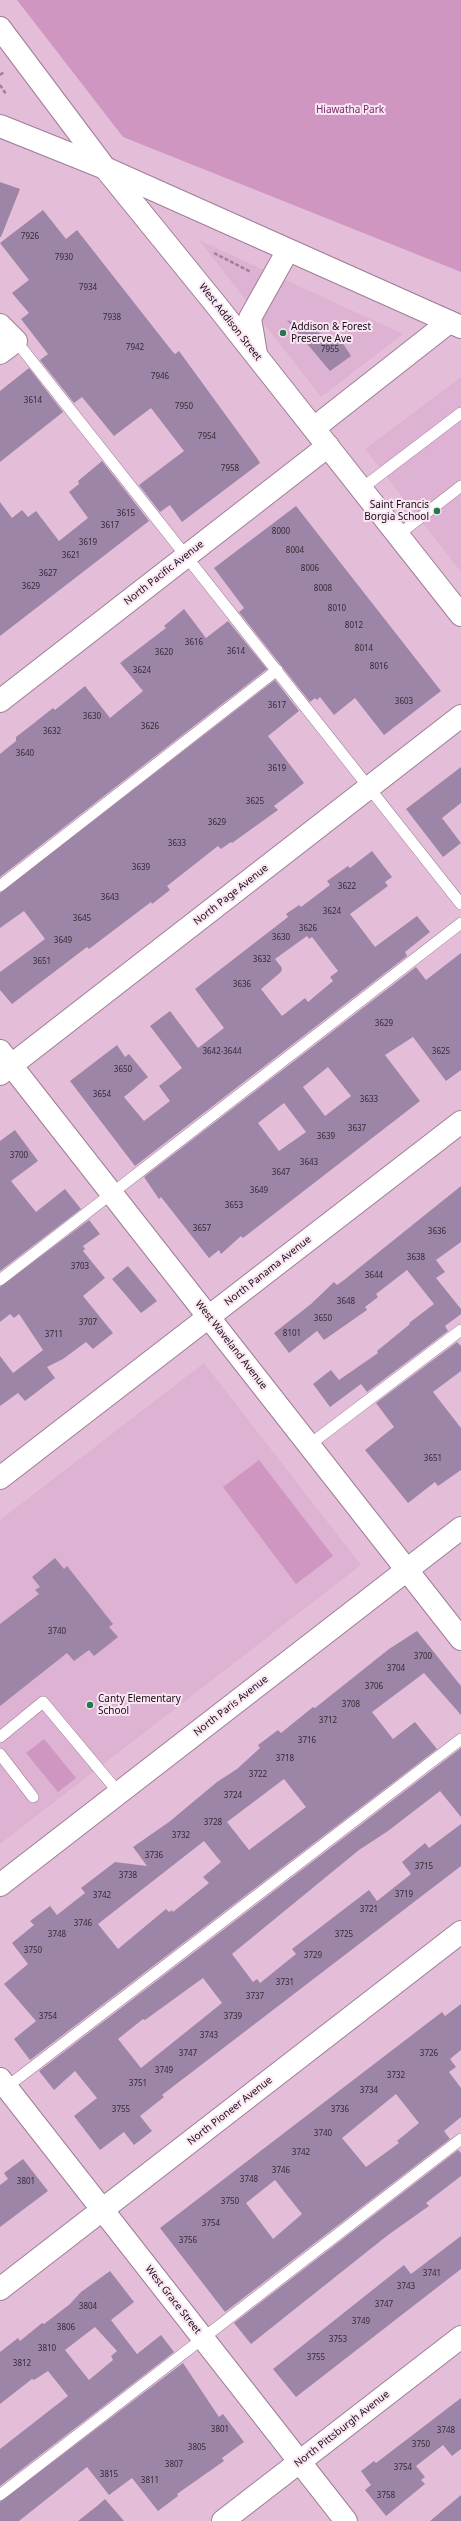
<!DOCTYPE html>
<html>
<head>
<meta charset="utf-8">
<style>
  body { margin:0 }
  canvas { display:block; background:#e4bed9 }
</style>
</head>
<body>
<canvas width="461" height="2521"></canvas>
<script>
const ctx = document.querySelector('canvas').getContext('2d');
ctx.lineJoin = 'round';
function fill(path, color) {
  ctx.fillStyle = color;
  ctx.fill(path, 'evenodd');
}
function poly(rows) {
  const path = new Path2D();
  for (const r of rows) {
    path.moveTo(r[0], r[1]);
    for (let i = 2; i < r.length; i += 2) path.lineTo(r[i], r[i + 1]);
  }
  return path;
}
function stroke(path, color, width, dash) {
  ctx.strokeStyle = color;
  ctx.lineWidth = width;
  ctx.lineCap = dash ? 'butt' : 'round';
  ctx.setLineDash(dash || []);
  ctx.stroke(path);
}
function label(font, color, halo, rows, align = 'center') {
  ctx.font = font + ' "Noto Sans",sans-serif';
  ctx.lineWidth = 4;
  ctx.setLineDash([]);
  ctx.textBaseline = 'middle';
  ctx.strokeStyle = halo;
  ctx.fillStyle = color;
  for (const [text, x, y, turn = 0] of rows) {
    ctx.save();
    ctx.translate(x, y);
    ctx.rotate((+turn || 0) * Math.PI / 180);
    ctx.textAlign = isNaN(turn) ? turn : align;
    if (halo) ctx.strokeText(text, 0, 0);
    ctx.fillText(text, 0, 0);
    ctx.restore();
  }
}
fill(poly([
  [199,240,403,334,321,397],
  [461,377,461,572,365,449],
  [204,1363,361,1565,0,1844,0,1520]
]), '#deb2d2');
fill(poly([
  [17,0,461,0,461,272,123,137],
  [259,1460,333,1556,296,1584,223,1487],
  [44,1739,76,1778,58,1792,26,1753]
]), '#d096c2');
fill(poly([
  [0,182,20,189,1,237,0,237],
  [43,210,66,239,77,230,172,351,175,354,179,351,257,458,260,463,182,522,170,505,160,512,139,485,184,451,151,408,114,436,82,397,74,403,40,360,48,354,21,319,29,313,12,293,29,280,0,243],
  [287,320,342,342,351,356,330,371],
  [29,368,63,412,0,462,0,391],
  [102,461,149,521,0,636,0,502,12,518,22,510,28,517,36,511,59,541,88,518,69,492,79,484,78,481],
  [296,506,441,691,384,735,355,698,334,715,320,697,317,700,315,698,310,702,239,612,244,608,214,568],
  [184,609,206,638,228,621,267,669,0,877,0,754,16,741,16,737,29,727,53,708,55,710,85,686,110,718,143,691,120,663,166,628,164,626],
  [275,680,299,711,268,736,304,783,274,806,278,810,232,843,231,842,221,849,218,846,167,886,170,890,152,904,151,902,89,949,87,947,12,1004,0,990,0,972,45,939,24,911,0,928,0,893],
  [461,767,461,803,442,818,461,843,443,857,406,809],
  [372,851,392,877,385,882,388,886,350,914,375,947,417,916,430,932,405,952,407,956,135,1166,70,1081,117,1045,125,1057,129,1054,148,1077,124,1097,144,1121,170,1101,159,1086,182,1068,150,1026,170,1011,198,1048,224,1028,195,989,288,917,286,914,299,905,301,907,330,885,327,881,348,866,350,868],
  [307,936,309,939,312,937,338,971,330,977,333,981,308,1002,305,998,282,1016,261,989,281,972,282,968,275,959],
  [461,953,461,1070,446,1081,413,1037,385,1055,420,1101,243,1238,241,1236,221,1254,219,1250,209,1258,161,1197,159,1199,144,1177,416,967,426,980],
  [328,1067,351,1096,325,1116,303,1087],
  [284,1103,306,1132,279,1151,258,1123],
  [15,1130,38,1161,11,1181,36,1212,65,1189,81,1209,0,1271,0,1141],
  [461,1186,461,1242,436,1260,445,1272,436,1278,461,1309,461,1314,445,1326,448,1331,367,1392,361,1384,330,1407,313,1384,331,1370,339,1380,378,1353,377,1351,410,1324,409,1323,434,1304,407,1270,376,1294,378,1297,365,1307,367,1310,324,1340,317,1331,289,1353,274,1333,311,1304,334,1282,337,1285,344,1280],
  [89,1220,100,1234,83,1246,85,1249,83,1251,105,1278,83,1296,113,1333,93,1349,86,1342,63,1359,47,1367,55,1378,25,1401,18,1393,0,1406,0,1356,13,1373,43,1350,19,1314,14,1318,10,1314,0,1322,0,1287],
  [128,1266,157,1301,141,1313,112,1279],
  [457,1342,461,1346,461,1371,433,1392,461,1428,461,1470,438,1486,435,1482,408,1503,365,1450,394,1427,376,1403],
  [55,1558,64,1569,67,1566,113,1624,109,1627,118,1637,94,1656,89,1650,74,1661,67,1653,0,1706,0,1624,39,1594,35,1590,40,1587,32,1577],
  [417,1631,461,1686,461,1715,424,1673,372,1712,393,1739,415,1722,437,1749,30,2060,14,2039,36,2021,4,1984,28,1964,12,1943,34,1925,30,1921,50,1906,57,1915,85,1893,81,1888,115,1862,147,1866,133,1847,169,1822,217,1782,237,1769,260,1748,258,1745,278,1730,281,1733,313,1707,315,1708,389,1649],
  [284,1779,306,1807,249,1850,227,1822],
  [204,1841,221,1862,203,1877,209,1883,173,1912,172,1910,169,1912,166,1909,118,1949,98,1924],
  [461,1748,461,1817,440,1791,388,1831,359,1850,232,1954,253,1982,257,1979,260,1983,296,1954,292,1949,369,1890,377,1901,411,1874,402,1862,425,1843,429,1848,461,1824,461,1866,162,2095,164,2097,140,2116,152,2131,134,2145,124,2132,100,2150,74,2116,97,2098,75,2071,54,2090,39,2071],
  [203,1978,222,2003,141,2068,118,2039,143,2019,145,2020],
  [461,2004,461,2050,450,2059,456,2067,449,2072,461,2088,461,2117,444,2131,450,2139,225,2312,160,2228,442,2012,445,2016],
  [396,2094,419,2123,397,2141,399,2143,366,2167,342,2138],
  [275,2180,302,2214,273,2239,246,2203],
  [458,2150,461,2153,461,2176,426,2203,429,2206,388,2235,251,2344,234,2323],
  [23,2159,48,2191,0,2227,0,2185,8,2179,4,2173],
  [461,2236,461,2269,296,2397,273,2369,404,2265,411,2274],
  [110,2271,134,2302,111,2320,137,2354,161,2335,174,2352,0,2486,0,2449,68,2396,48,2371,34,2380,32,2379,0,2404,0,2352,18,2338,20,2341,42,2323,44,2324,70,2304,81,2292],
  [95,2327,117,2351,111,2356,113,2360,89,2380,65,2350],
  [183,2363,219,2417,223,2414,244,2442,222,2458,224,2461,177,2494,178,2496,158,2511,132,2478,109,2495,87,2467,19,2521,0,2521,0,2502],
  [461,2398,461,2449,452,2456,443,2445,416,2466,425,2477,421,2480,425,2484,386,2516,365,2490,371,2485,361,2471,374,2461,376,2463],
  [461,2495,461,2521,430,2521],
  [105,2499,124,2521,78,2521,97,2506]
]), '#9c85a6');
const service = poly([
  [16,341,461,904],
  [361,489,461,413],
  [398,535,461,486],
  [0,886,277,670],
  [0,1280,461,923],
  [309,1445,461,1330],
  [0,1737,43,1702,119,1793],
  [0,1754,33,1797],
  [4,2089,461,1739],
  [0,2495,461,2139]
]);
const minor = poly([
  [0,325,16,341,0,353],
  [314,428,449,322],
  [0,701,328,446],
  [0,1051,461,1639],
  [0,1074,461,716],
  [0,1478,461,1122],
  [0,1885,461,1528],
  [0,2079,346,2521],
  [0,2289,461,1932],
  [223,2521,461,2337]
]);
const tertiary = poly([
  [0,28,105,168,217,306,461,615]
]);
const secondary = poly([
  [0,126,105,168,461,327],
  [256,354,250,318,288,250]
]);
stroke(service, '#9f7d96', 12);
stroke(minor, '#9f7d96', 24);
stroke(tertiary, '#9f7d96', 24);
stroke(secondary, '#9f7d96', 24);
stroke(poly([
  [0,75,4,72],
  [0,85,6,94],
  [214,253,251,272]
]), '#9e8196', 2.5, [4, 2]);
stroke(service, '#fff', 11);
stroke(minor, '#fff', 22);
stroke(tertiary, '#fff', 22);
stroke(secondary, '#fff', 22);
for (const [x, y, r, color] of [
  [283,333,4,"#24794c"],
  [437,511,4,"#24794c"],
  [90,1705,4,"#24794c"]
]) {
  const dot = new Path2D();
  dot.arc(x, y, r, 0, 2 * Math.PI);
  ctx.fillStyle = color;
  ctx.fill(dot);
  stroke(dot, '#f9e6f3', 1.5);
}
label('8px', '#382938', null, [
  ["7926",30,237],
  ["7930",64,258],
  ["7934",88,288],
  ["7938",112,318],
  ["7942",135,348],
  ["7955",330,350],
  ["7946",160,377],
  ["3614",33,401],
  ["7950",184,407],
  ["7954",207,437],
  ["7958",230,469],
  ["3615",126,514],
  ["3617",110,526],
  ["8000",281,532],
  ["3619",88,543],
  ["8004",295,551],
  ["3621",71,556],
  ["8006",310,569],
  ["3627",48,574],
  ["3629",31,587],
  ["8008",323,589],
  ["8010",337,609],
  ["8012",354,626],
  ["3616",194,643],
  ["8014",364,649],
  ["3614",236,652],
  ["3620",164,653],
  ["8016",379,667],
  ["3624",142,671],
  ["3603",404,702],
  ["3617",277,706],
  ["3630",92,717],
  ["3626",150,727],
  ["3632",52,732],
  ["3640",25,754],
  ["3619",277,769],
  ["3625",255,802],
  ["3629",217,823],
  ["3633",177,844],
  ["3639",141,868],
  ["3622",347,887],
  ["3643",110,898],
  ["3624",332,912],
  ["3645",82,919],
  ["3626",308,929],
  ["3630",281,938],
  ["3649",63,941],
  ["3632",262,960],
  ["3651",42,962],
  ["3636",242,985],
  ["3629",384,1024],
  ["3642-3644",222,1052],
  ["3625",441,1052],
  ["3650",123,1070],
  ["3654",102,1095],
  ["3633",369,1100],
  ["3637",357,1129],
  ["3639",326,1137],
  ["3700",19,1156],
  ["3643",309,1163],
  ["3647",281,1173],
  ["3649",259,1191],
  ["3653",234,1206],
  ["3657",202,1229],
  ["3636",437,1232],
  ["3638",416,1258],
  ["3703",80,1267],
  ["3644",374,1276],
  ["3648",346,1302],
  ["3650",323,1319],
  ["3707",88,1323],
  ["8101",292,1334],
  ["3711",54,1335],
  ["3651",433,1459],
  ["3740",57,1632],
  ["3700",423,1657],
  ["3704",396,1669],
  ["3706",374,1687],
  ["3708",351,1705],
  ["3712",328,1721],
  ["3716",307,1741],
  ["3718",285,1759],
  ["3722",258,1775],
  ["3724",233,1796],
  ["3728",213,1823],
  ["3732",181,1836],
  ["3736",154,1856],
  ["3715",424,1867],
  ["3738",128,1876],
  ["3719",404,1895],
  ["3742",102,1896],
  ["3721",369,1910],
  ["3746",83,1924],
  ["3748",57,1935],
  ["3725",344,1935],
  ["3750",33,1951],
  ["3729",313,1956],
  ["3731",285,1983],
  ["3737",255,1997],
  ["3754",48,2017],
  ["3739",233,2017],
  ["3743",209,2036],
  ["3747",188,2054],
  ["3726",429,2054],
  ["3749",164,2071],
  ["3732",396,2076],
  ["3751",138,2084],
  ["3734",369,2091],
  ["3755",121,2110],
  ["3736",340,2110],
  ["3740",323,2134],
  ["3742",301,2153],
  ["3746",281,2171],
  ["3748",249,2180],
  ["3801",26,2182],
  ["3750",230,2202],
  ["3754",211,2224],
  ["3756",188,2241],
  ["3741",432,2274],
  ["3743",406,2287],
  ["3747",384,2305],
  ["3804",88,2307],
  ["3749",361,2322],
  ["3806",66,2328],
  ["3753",338,2340],
  ["3810",47,2349],
  ["3755",316,2358],
  ["3812",22,2364],
  ["3801",220,2430],
  ["3748",446,2431],
  ["3750",421,2445],
  ["3805",197,2448],
  ["3807",174,2465],
  ["3754",403,2468],
  ["3815",109,2475],
  ["3811",150,2481],
  ["3758",386,2496]
]);
label('10px', '#79296a', '#f9e6f3', [
  ["Hiawatha Park",350,110]
]);
label('10px', '#170a14', '#f9e6f3', [
  ["West Addison Street",230,322,52],
  ["North Pacific Avenue",164,573,-38],
  ["North Page Avenue",231,895,-38],
  ["North Panama Avenue",268,1271,-38],
  ["West Waveland Avenue",231,1345,52],
  ["North Paris Avenue",231,1706,-38],
  ["North Pioneer Avenue",230,2111,-38],
  ["West Grace Street",173,2300,52],
  ["North Pittsburgh Avenue",342,2429,-38]
]);
label('10px', '#170a14', '#f9e6f3', [
  ["Addison & Forest",291,327],
  ["Preserve Ave",291,339],
  ["Saint Francis",429,505,"right"],
  ["Borgia School",429,517,"right"],
  ["Canty Elementary",98,1699],
  ["School",98,1711]
], 'left');
</script>
</body>
</html>
